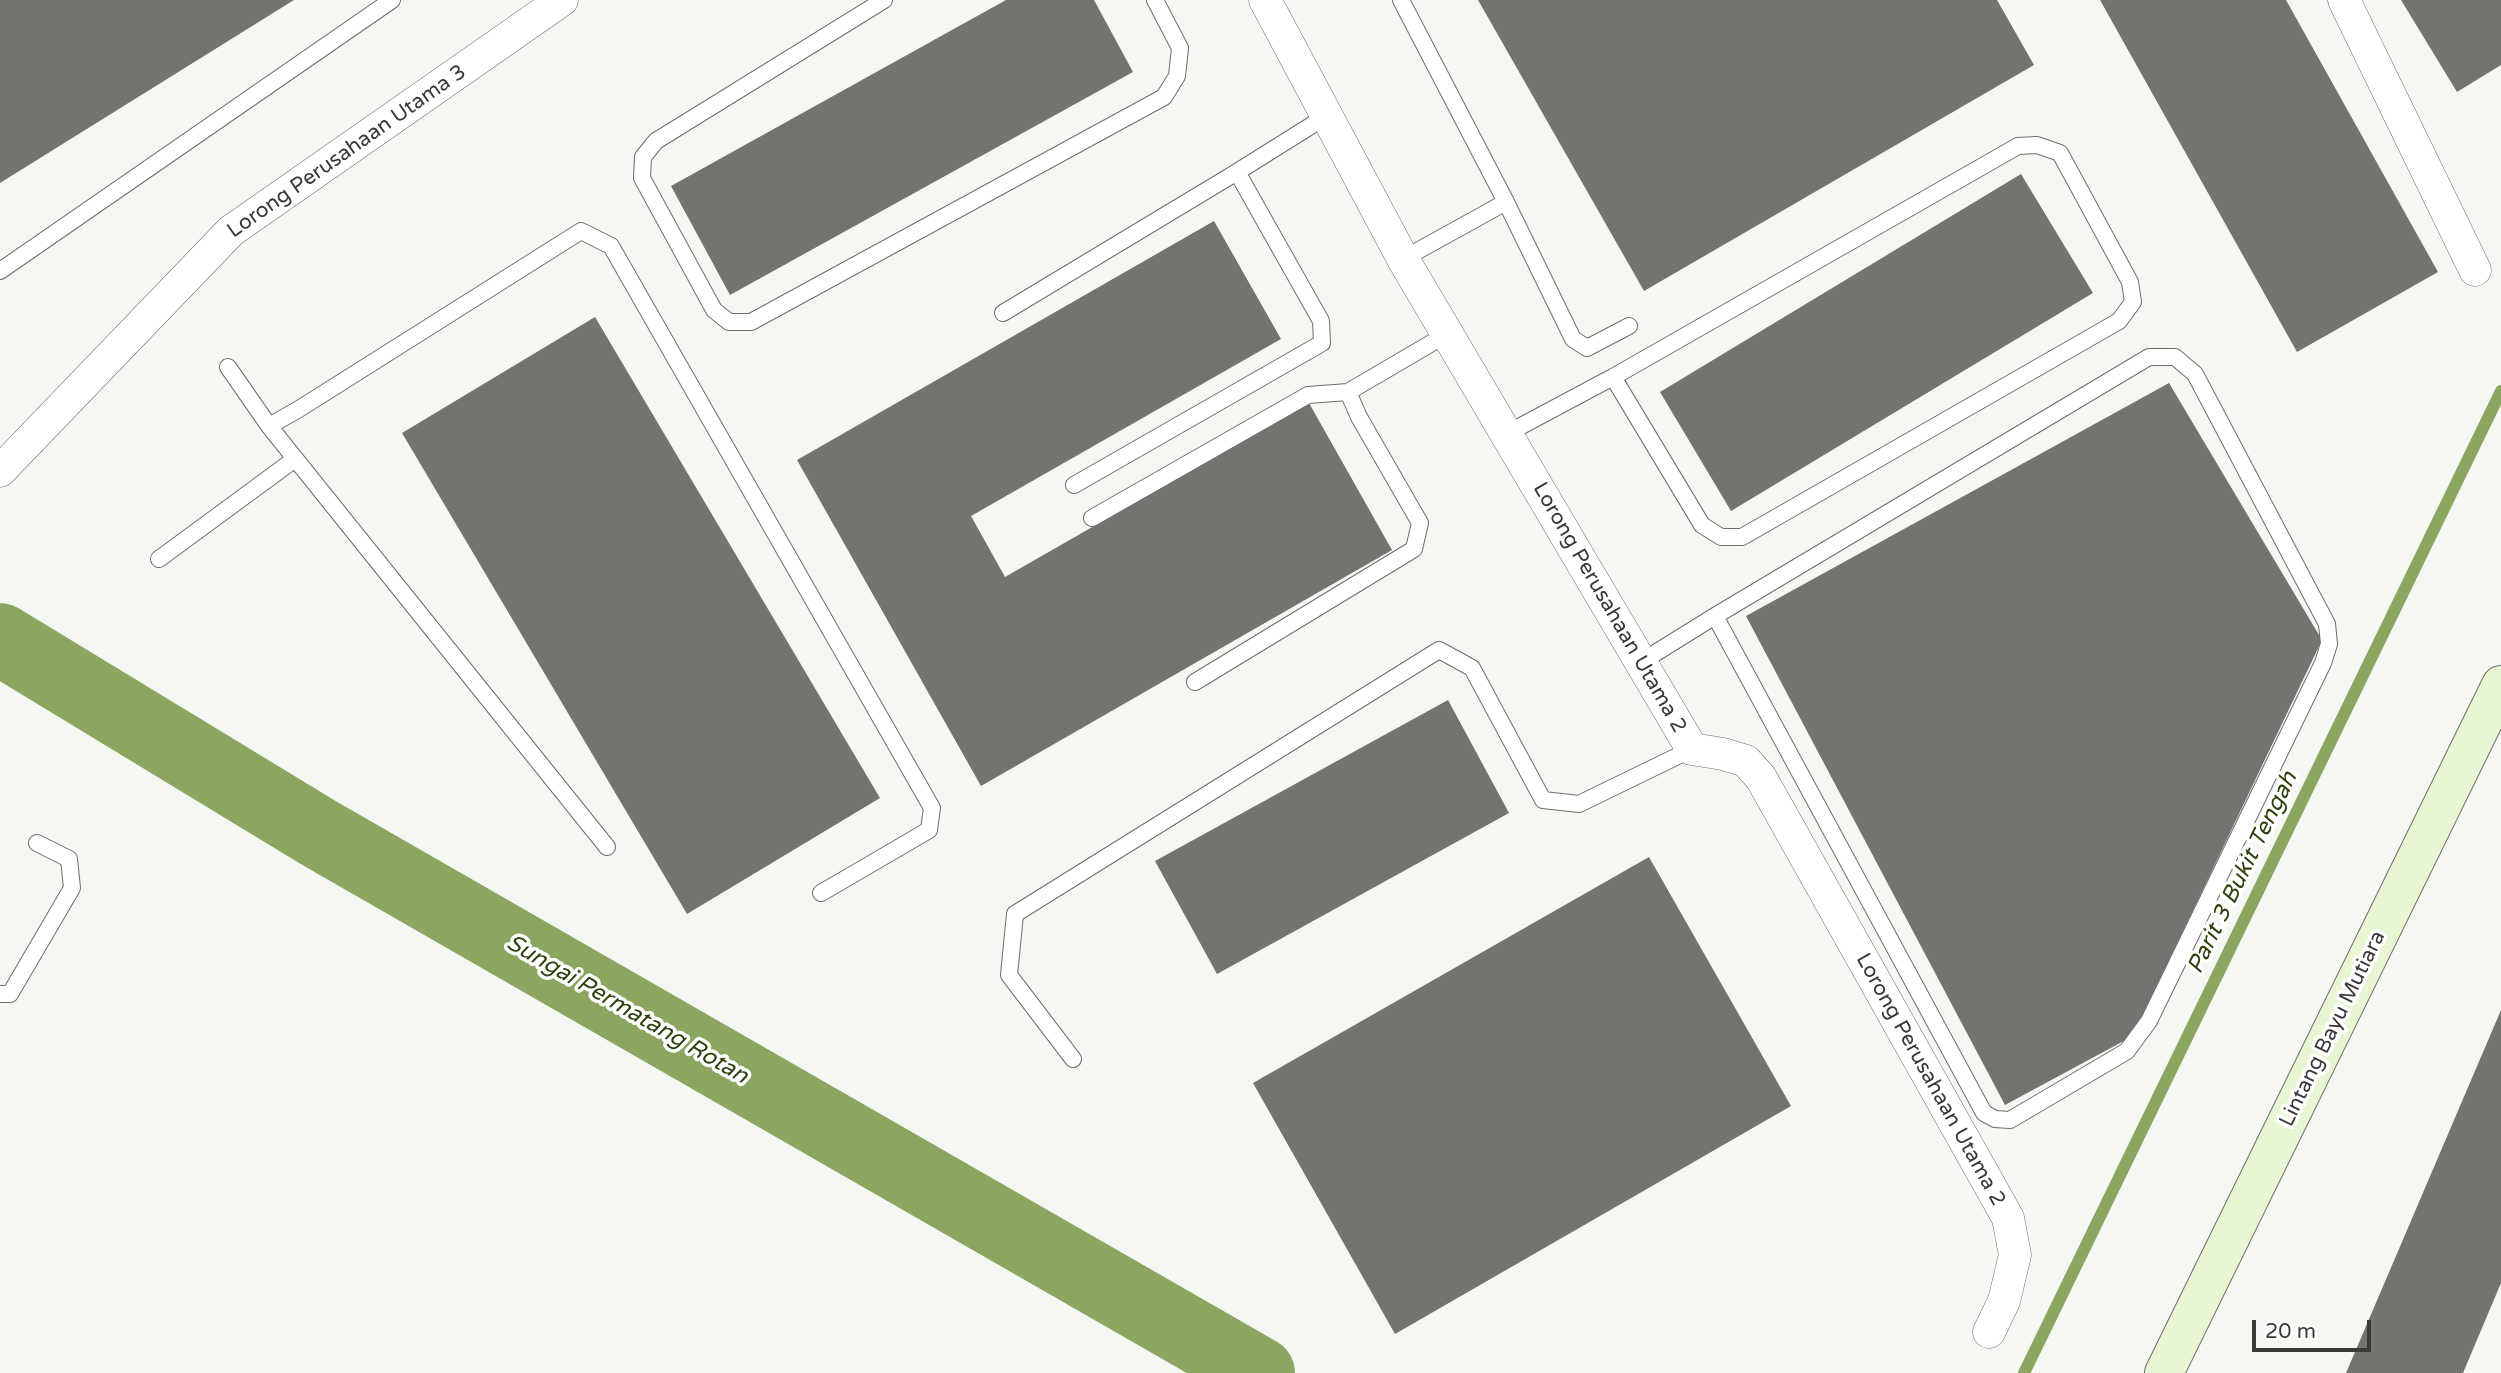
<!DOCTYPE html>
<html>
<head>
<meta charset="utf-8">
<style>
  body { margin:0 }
  #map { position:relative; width:2501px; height:1373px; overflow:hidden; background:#f5f7f3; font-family:"Varela Round",sans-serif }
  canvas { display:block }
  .scale { position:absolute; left:2252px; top:1320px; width:119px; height:32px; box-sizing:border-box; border:4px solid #393a38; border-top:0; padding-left:9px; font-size:21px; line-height:24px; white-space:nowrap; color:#393a38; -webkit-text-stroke:5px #fff; paint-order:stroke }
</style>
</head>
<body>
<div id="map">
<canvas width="2501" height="1373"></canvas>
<div class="scale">20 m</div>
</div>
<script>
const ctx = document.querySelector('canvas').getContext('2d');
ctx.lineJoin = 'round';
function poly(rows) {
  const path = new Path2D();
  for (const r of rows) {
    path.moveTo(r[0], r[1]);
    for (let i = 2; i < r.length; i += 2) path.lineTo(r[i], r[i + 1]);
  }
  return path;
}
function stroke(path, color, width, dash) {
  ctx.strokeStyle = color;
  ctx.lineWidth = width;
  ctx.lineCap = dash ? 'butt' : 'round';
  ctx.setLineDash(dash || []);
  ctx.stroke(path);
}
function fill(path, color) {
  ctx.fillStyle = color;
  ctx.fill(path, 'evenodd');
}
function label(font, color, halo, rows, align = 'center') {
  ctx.font = font + ' "Varela Round",sans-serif';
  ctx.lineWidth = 7;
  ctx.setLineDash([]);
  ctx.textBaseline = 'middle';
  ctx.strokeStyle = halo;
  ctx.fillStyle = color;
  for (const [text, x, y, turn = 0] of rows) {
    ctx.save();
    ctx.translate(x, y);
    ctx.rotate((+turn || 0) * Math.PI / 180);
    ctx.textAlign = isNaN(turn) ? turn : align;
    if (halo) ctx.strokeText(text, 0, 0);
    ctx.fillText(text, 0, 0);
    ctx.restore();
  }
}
stroke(poly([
  [2024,1373,2501,391]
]), '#8ba660', 12);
stroke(poly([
  [0,639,319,833,1259,1373]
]), '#8ba660', 72);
fill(poly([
  [0,0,294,0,0,183],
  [1006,0,1094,0,1133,72,730,295,671,186],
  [1478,0,1997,0,2034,65,1644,291],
  [2100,0,2286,0,2438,272,2297,352],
  [2401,0,2501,0,2501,65,2457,92],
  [2021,174,2093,293,1731,511,1660,392],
  [1214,221,1281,339,971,516,1005,577,1309,403,1392,550,981,786,797,460],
  [595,317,880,798,687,914,402,433],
  [2169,383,2322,640,2133,1036,2005,1105,1746,616],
  [1448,700,1509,813,1217,974,1155,861],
  [1649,857,1791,1106,1395,1334,1253,1083],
  [2501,1010,2501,1283,2463,1373,2346,1373]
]), '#727470');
const lane = poly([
  [884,0,656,141,643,157,642,178,714,310,729,322,751,322,1164,97,1177,76,1180,48,1155,0],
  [1401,0,1506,202,1573,339,1587,348,1629,326],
  [1403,259,1506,202],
  [0,271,392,0],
  [1003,313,1237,172],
  [228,367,269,426,299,409,581,231,611,246,932,808,929,830,821,893],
  [269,426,607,847],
  [1508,433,1613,377,2018,146,2037,145,2060,153,2130,282,2133,302,2119,321,1742,537,1721,537,1702,525,1613,377],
  [1074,485,1322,343,1321,321,1237,172,1328,115],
  [1092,518,1308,395,1348,392],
  [159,559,295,459],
  [1641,662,1715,616,2149,357,2175,357,2195,374,2327,624,2329,644,2323,663,2149,1021,2127,1051,2010,1120,1995,1119,1984,1113,1715,616],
  [1195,682,1414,549,1420,523,1359,417,1348,392,1447,334],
  [0,994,10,994,72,888,69,859,37,843],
  [1073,1059,1009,975,1015,914,1439,650,1472,668,1543,800,1579,804,1692,749]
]);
const street = poly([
  [1265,0,1403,259,1692,749,1723,754,1746,761,1761,778,2008,1218,2015,1255,2004,1301,1989,1332],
  [2344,0,2475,270],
  [0,471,231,231,562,0]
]);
const secondary = poly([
  [2164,1373,2501,685]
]);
stroke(lane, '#6d6f6b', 18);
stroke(street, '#6d6f6b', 33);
stroke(secondary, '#6d6f6b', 40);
stroke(lane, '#fff', 16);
stroke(street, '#fff', 32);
stroke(secondary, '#e9f6d4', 38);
label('21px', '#393a38', '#fff', [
  ["Lorong Perusahaan Utama 3",347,152,-35],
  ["Lorong Perusahaan Utama 2",1609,608,60],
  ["Lintang Bayu Mutiara",2333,1029,-64],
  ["Lorong Perusahaan Utama 2",1930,1080,61]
]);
label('italic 23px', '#2f410d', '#fff', [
  ["Parit 3 Bukit Tengah",2243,873,-64],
  ["Sungai Permatang Rotan",627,1010,30]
]);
</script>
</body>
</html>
